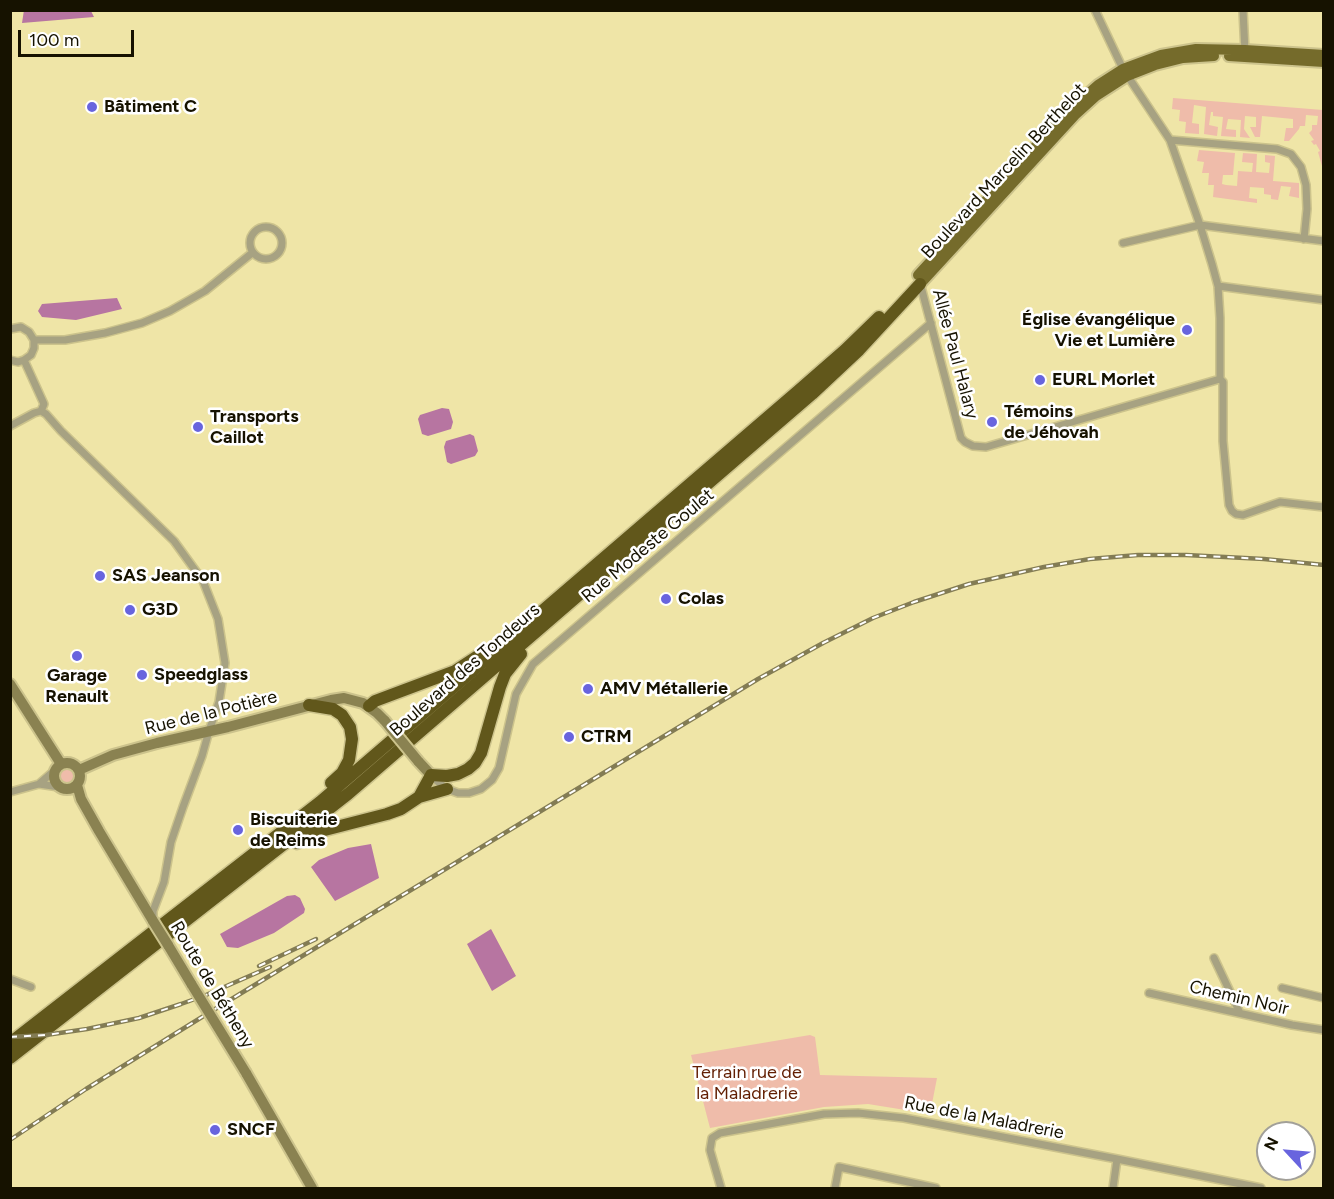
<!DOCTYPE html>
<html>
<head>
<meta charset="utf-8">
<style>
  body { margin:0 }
  #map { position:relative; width:1334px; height:1199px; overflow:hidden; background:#efe5a7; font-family:Figtree,sans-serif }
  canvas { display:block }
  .frame { position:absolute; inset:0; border:12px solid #161200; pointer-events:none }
  .north { position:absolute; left:1256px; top:1121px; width:60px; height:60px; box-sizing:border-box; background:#fff; border:2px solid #a2a099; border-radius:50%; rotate:296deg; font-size:16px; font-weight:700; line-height:24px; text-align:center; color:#161200 }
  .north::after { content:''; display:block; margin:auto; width:21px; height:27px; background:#6864de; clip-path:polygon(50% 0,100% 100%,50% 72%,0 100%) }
  .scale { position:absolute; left:18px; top:30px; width:116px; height:27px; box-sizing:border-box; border:3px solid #161200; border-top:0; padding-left:8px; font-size:18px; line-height:21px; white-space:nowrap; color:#161200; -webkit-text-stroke:4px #fff; paint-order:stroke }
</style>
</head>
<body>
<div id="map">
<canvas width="1334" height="1199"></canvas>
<div class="frame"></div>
<div class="north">N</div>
<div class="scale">100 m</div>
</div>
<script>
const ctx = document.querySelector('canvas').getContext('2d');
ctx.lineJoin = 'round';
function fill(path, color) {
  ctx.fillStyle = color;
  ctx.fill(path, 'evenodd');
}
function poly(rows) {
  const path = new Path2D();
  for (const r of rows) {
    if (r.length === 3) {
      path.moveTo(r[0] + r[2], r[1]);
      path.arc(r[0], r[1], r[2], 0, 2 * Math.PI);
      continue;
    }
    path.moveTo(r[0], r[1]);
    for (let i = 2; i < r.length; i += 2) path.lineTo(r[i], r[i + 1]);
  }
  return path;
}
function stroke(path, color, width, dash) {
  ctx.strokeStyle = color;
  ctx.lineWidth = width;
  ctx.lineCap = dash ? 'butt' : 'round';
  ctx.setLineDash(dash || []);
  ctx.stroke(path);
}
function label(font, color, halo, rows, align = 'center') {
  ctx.font = font + ' Figtree,sans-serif';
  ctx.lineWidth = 5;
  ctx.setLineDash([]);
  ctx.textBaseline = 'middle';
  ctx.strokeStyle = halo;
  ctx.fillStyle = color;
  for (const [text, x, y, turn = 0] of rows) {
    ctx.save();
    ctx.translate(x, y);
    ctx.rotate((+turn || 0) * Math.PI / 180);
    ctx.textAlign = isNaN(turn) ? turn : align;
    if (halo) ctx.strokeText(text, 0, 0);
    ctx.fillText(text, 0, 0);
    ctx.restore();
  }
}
fill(poly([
  [1173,98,1323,110,1323,166,1322,166,1318,152,1320,151,1316,144,1314,145,1311,141,1314,140,1309,133,1312,130,1312,125,1317,125,1318,116,1306,115,1305,126,1300,126,1299,129,1289,141,1284,141,1286,128,1293,128,1293,119,1262,116,1260,137,1255,137,1250,127,1256,127,1256,117,1245,116,1244,129,1250,138,1240,137,1241,120,1228,119,1226,129,1236,130,1236,137,1221,136,1223,117,1213,116,1213,112,1211,112,1209,125,1218,127,1217,136,1204,134,1206,107,1194,105,1192,123,1199,124,1199,134,1185,133,1186,122,1179,121,1180,110,1172,109],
  [1199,150,1235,153,1233,175,1223,175,1222,184,1226,185,1237,186,1238,171,1252,172,1253,163,1242,162,1243,153,1257,154,1256,172,1269,173,1270,163,1265,162,1265,155,1275,156,1273,181,1299,183,1299,198,1289,196,1291,187,1281,186,1278,200,1271,199,1271,195,1264,194,1264,188,1250,187,1249,198,1257,199,1257,203,1213,197,1214,185,1208,185,1209,173,1202,173,1204,162,1197,161],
  [67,775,9],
  [810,1035,815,1037,820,1075,937,1078,930,1114,868,1104,824,1107,710,1128,691,1055]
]), '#efbcaa');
fill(poly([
  [24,10,91,11,94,17,22,23],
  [117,298,122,309,76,320,42,317,38,311,42,304],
  [442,408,449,409,453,422,451,429,428,436,422,434,418,419,420,415],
  [470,434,474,436,478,451,475,456,451,464,447,462,444,447,446,441],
  [371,844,379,878,335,901,311,867,319,860,348,848],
  [295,895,300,898,305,909,304,913,274,933,238,948,227,947,220,934,287,896],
  [491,929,516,976,492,991,467,944]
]), '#b775a1');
const street = poly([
  [1095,10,1123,69,1170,140,1200,225,1212,264,1218,286,1220,318,1220,379,1223,382,1223,441,1229,505,1232,511,1236,514,1243,515,1280,502,1324,507],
  [1243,10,1245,52],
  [1170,140,1277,149,1291,154,1301,167,1306,185,1307,209,1304,239],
  [266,243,16],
  [1123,243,1200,225,1324,241],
  [920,283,961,438,965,442,973,446,986,447,1220,379],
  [1218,286,1324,300],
  [10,329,21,327,29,332,34,340,34,348,31,355,24,360,18,362,10,360],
  [34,340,65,340,105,333,142,323,170,311,205,291,252,253],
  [24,360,44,404,41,411],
  [41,411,46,414,61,431,174,541,203,581,218,619,225,663,219,702,209,731,202,756,183,807,171,842,164,882,153,911,153,920],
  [10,426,34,413,41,411],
  [432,777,447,789,458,793,469,793,481,789,492,780,499,768,516,694,533,664,931,323],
  [39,784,59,787],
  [10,792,39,784,54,771],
  [1214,958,1240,1013],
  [10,979,31,987],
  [1282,988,1324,998],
  [1149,993,1292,1025,1324,1030],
  [721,1188,710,1150,712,1138,720,1133,824,1114,858,1113,904,1118,1117,1159,1261,1188],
  [835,1188,839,1167,936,1188],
  [1113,1188,1117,1159]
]);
const secondary = poly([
  [10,684,61,764],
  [418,761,431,775],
  [67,776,13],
  [79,770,113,755,157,743,228,727,331,700,344,698,363,703,377,713,385,721],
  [77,785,81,799,99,831,153,921],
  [168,945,192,985],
  [246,1073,312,1188]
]);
const primary = poly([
  [1229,56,1324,62],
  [918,275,1065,114,1098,85,1123,69,1161,55,1196,49,1245,50,1324,55],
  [920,284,1075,115,1096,96,1127,76,1155,65,1183,58,1214,56]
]);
const highway = poly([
  [309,705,333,709,342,715,350,727,352,739,349,760,342,773,331,783],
  [369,706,375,701,455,671,484,652],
  [419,797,431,775,447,776,458,774,468,769,475,763,481,753,500,687,505,674,521,654],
  [297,843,313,833,387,814,401,809,419,797,447,789],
  [10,1043,320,802,798,391,845,350,879,317],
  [10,1058,348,794,812,394,859,350,920,284]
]);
stroke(street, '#ccc38c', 10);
stroke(secondary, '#ccc38c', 14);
stroke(primary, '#ccc38c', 14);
stroke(highway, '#ccc38c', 15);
stroke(street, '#a7a282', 7);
stroke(secondary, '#8a8251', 10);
stroke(primary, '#756b2b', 10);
stroke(highway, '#61571b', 12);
const rail = poly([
  [259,966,316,939],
  [10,1037,46,1035,87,1029,139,1018,181,1004,206,995,270,967],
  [10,1140,86,1089,202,1017,758,679,823,643,873,618,914,602,969,584,1044,567,1090,559,1138,555,1186,555,1264,559,1324,565]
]);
stroke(rail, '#837c54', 4.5);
stroke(rail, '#fff', 2, [7]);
const secondaryBridge = poly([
  [385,721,418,761],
  [153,921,168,945],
  [192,985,246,1073]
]);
stroke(secondaryBridge, '#ccc38c', 14, []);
stroke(secondaryBridge, '#8a8251', 10);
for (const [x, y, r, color] of [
  [92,107,6,"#6864de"],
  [1187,330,6,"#6864de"],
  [1040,380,6,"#6864de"],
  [992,422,6,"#6864de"],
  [198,427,6,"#6864de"],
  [100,576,6,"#6864de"],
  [666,599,6,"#6864de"],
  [130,610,6,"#6864de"],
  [77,656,6,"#6864de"],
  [142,675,6,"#6864de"],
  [588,689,6,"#6864de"],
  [569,737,6,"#6864de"],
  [238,830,6,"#6864de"],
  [215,1130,6,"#6864de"]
]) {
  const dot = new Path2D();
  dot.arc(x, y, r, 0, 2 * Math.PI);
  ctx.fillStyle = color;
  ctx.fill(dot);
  stroke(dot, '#fff', 2);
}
label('bold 18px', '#161200', '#fff', [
  ["Bâtiment C",104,107],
  ["Église évangélique",1175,320,"right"],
  ["Vie et Lumière",1175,341,"right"],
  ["EURL Morlet",1052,380],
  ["Témoins",1004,412],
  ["de Jéhovah",1004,433],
  ["Transports",210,417],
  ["Caillot",210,438],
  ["SAS Jeanson",112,576],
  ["Colas",678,599],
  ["G3D",142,610],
  ["Speedglass",154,675],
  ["Garage",77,676,"center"],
  ["Renault",77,697,"center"],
  ["AMV Métallerie",600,689],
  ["CTRM",581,737],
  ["Biscuiterie",250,820],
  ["de Reims",250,841],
  ["SNCF",227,1130]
], 'left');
label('18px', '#161200', '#fff', [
  ["Boulevard Marcelin Berthelot",1004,171,-47],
  ["Allée Paul Halary",955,354,75],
  ["Rue Modeste Goulet",648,546,-40],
  ["Boulevard des Tondeurs",465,670,-41],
  ["Rue de la Potière",211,713,-14],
  ["Route de Bétheny",212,985,59],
  ["Chemin Noir",1239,998,13],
  ["Rue de la Maladrerie",984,1118,11]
]);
label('18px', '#621e02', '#fff', [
  ["Terrain rue de",747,1073],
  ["la Maladrerie",747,1094]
]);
</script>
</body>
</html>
